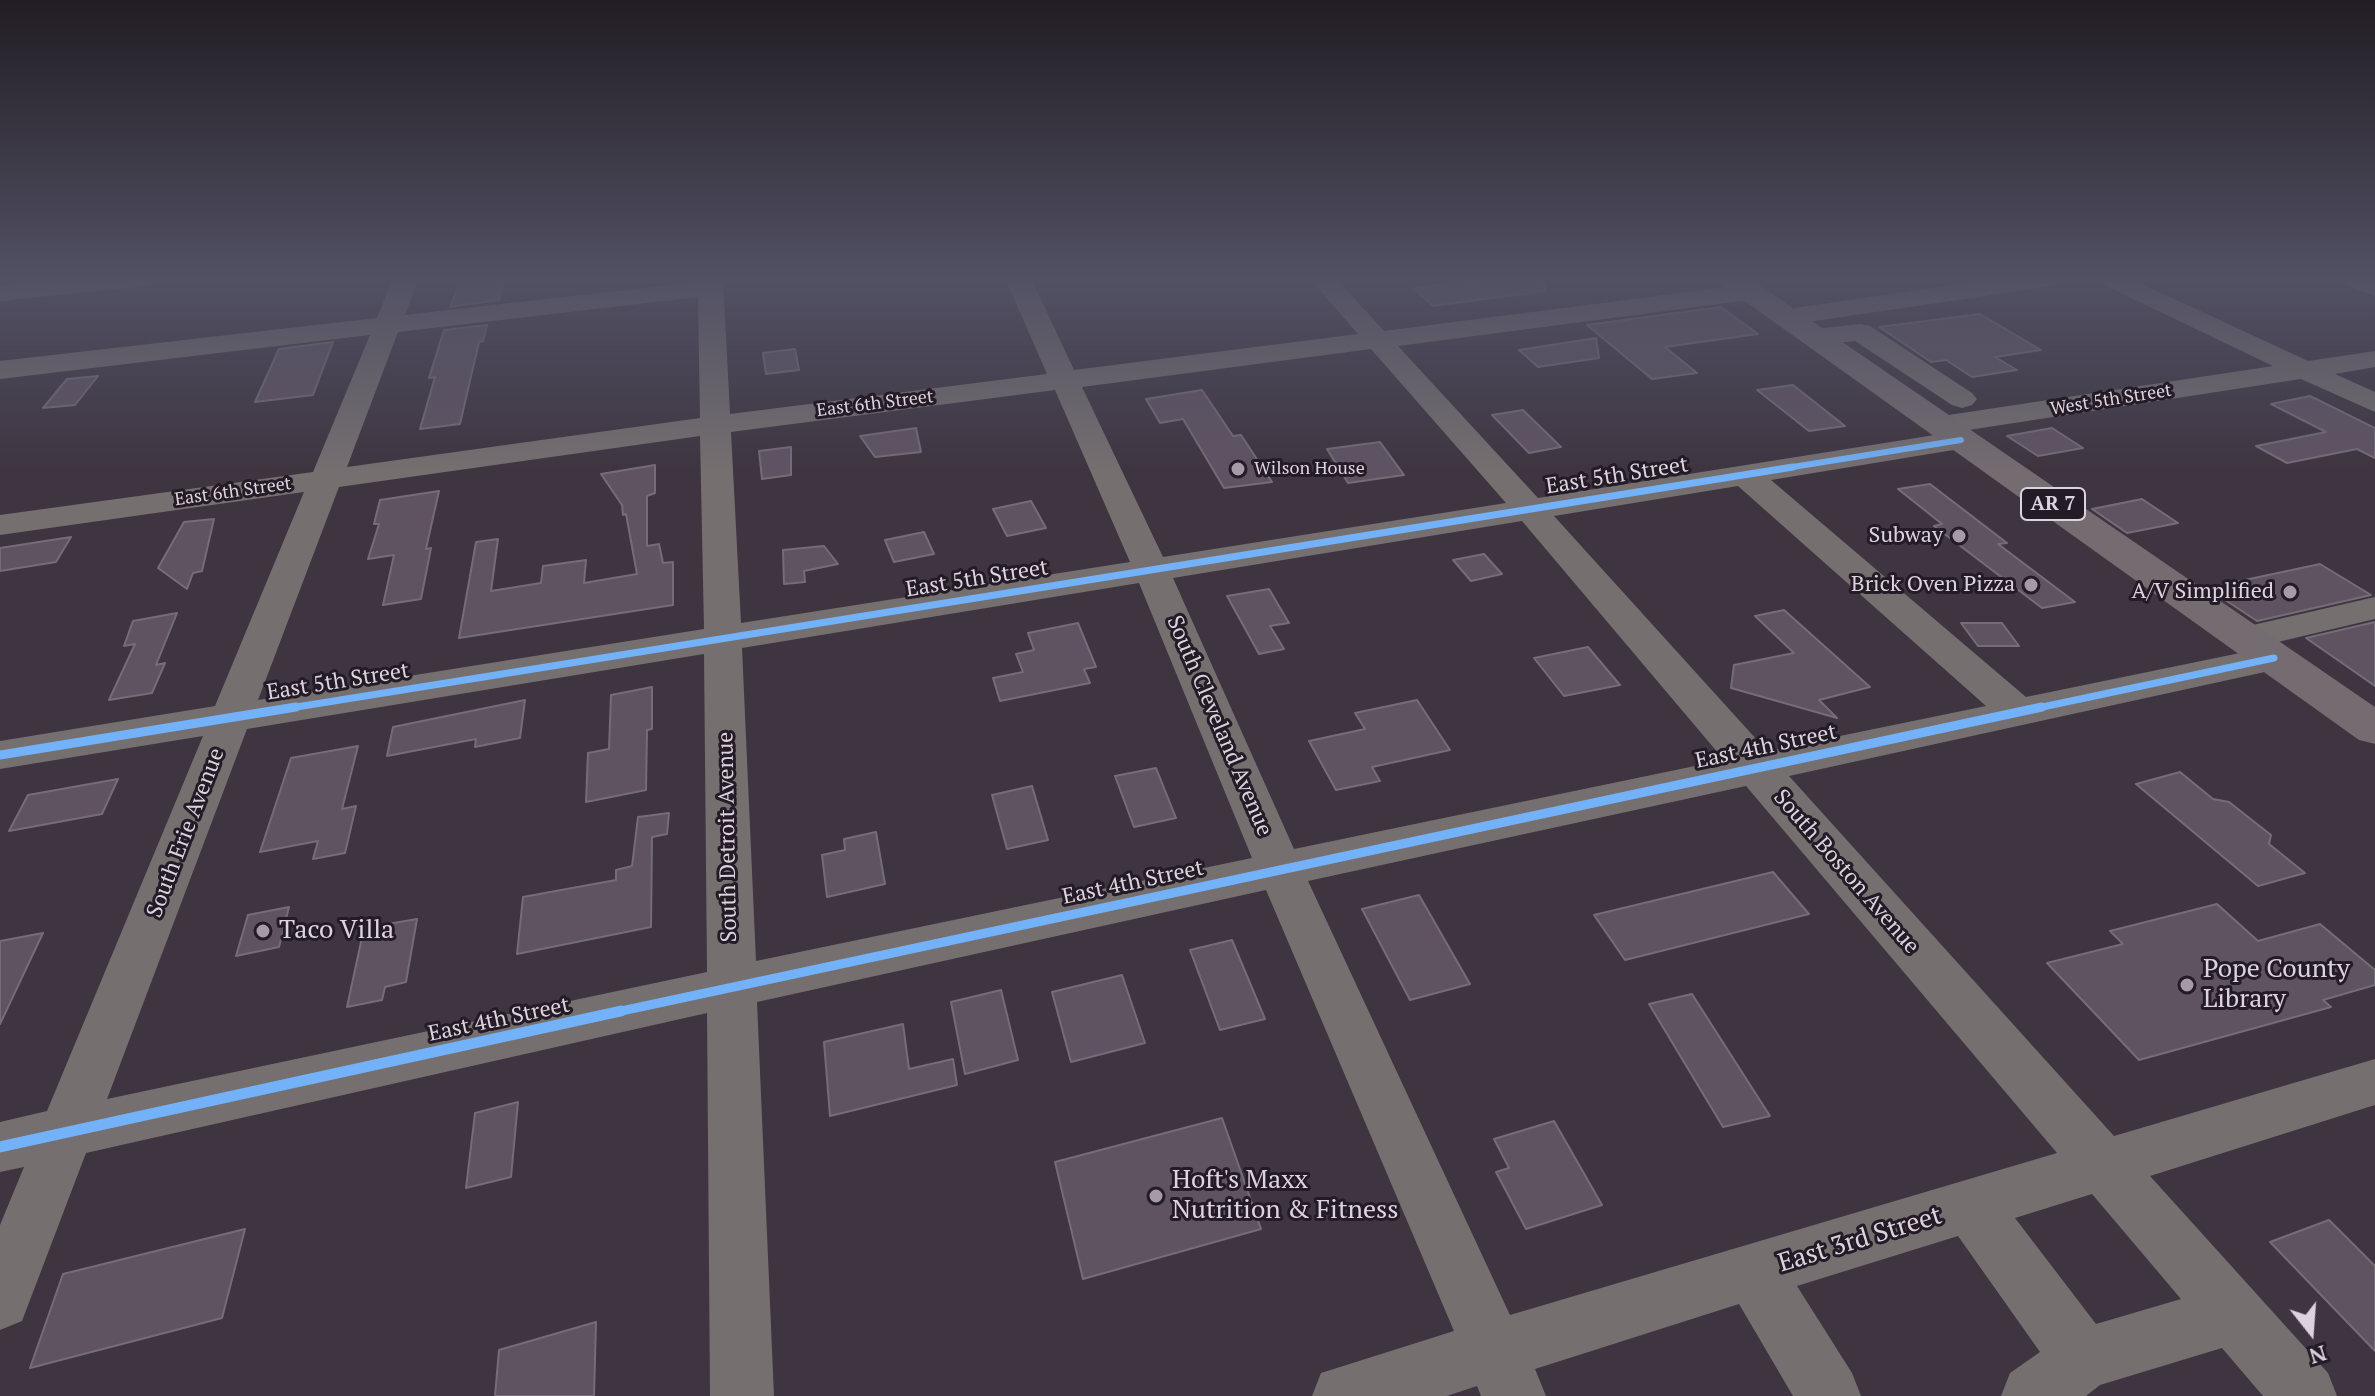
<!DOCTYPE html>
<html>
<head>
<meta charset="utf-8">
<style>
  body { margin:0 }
  #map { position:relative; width:2375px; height:1396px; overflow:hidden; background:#3e3540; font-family:"PT Serif",serif }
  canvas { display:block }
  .north { position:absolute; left:2271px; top:1292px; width:80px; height:80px; -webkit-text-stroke:6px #231b25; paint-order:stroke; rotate:163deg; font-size:22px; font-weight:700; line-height:32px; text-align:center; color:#ddd2de }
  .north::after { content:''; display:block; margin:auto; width:28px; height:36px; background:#ddd2de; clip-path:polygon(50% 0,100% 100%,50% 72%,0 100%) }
</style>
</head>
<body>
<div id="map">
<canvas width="2375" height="1396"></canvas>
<div class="north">N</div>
</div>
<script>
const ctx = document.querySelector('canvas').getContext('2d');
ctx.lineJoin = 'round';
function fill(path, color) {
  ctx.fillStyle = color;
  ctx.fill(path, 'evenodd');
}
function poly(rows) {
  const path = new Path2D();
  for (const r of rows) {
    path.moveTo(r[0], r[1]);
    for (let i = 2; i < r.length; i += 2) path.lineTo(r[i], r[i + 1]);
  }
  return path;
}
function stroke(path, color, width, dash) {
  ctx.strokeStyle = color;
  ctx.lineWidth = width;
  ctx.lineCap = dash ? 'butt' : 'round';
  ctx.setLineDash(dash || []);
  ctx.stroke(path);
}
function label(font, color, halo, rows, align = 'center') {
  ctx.font = font + ' "PT Serif",serif';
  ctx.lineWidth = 6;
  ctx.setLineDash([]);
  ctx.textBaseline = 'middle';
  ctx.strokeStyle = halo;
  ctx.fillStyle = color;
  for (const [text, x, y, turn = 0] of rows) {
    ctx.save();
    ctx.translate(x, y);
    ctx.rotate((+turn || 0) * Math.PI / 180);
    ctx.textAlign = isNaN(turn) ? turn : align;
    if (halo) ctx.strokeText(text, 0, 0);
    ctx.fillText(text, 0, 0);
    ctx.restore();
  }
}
const building = poly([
  [461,278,504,278,499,300,450,307,461,278],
  [1492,278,1544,278,1545,291,1433,306,1414,288,1492,278],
  [1721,307,1758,334,1665,347,1697,373,1652,379,1587,325,1721,307],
  [1980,314,2041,350,1995,357,2017,370,1972,377,1946,360,1931,362,1879,327,1980,314],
  [487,325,483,341,479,342,460,424,420,429,435,377,429,378,444,330,487,325],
  [1596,338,1599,358,1538,367,1519,350,1596,338],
  [333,342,313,395,255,402,279,349,333,342],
  [795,349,799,370,766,374,763,353,795,349],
  [98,376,75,405,43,408,67,379,98,376],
  [1793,385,1845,426,1809,431,1757,390,1793,385],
  [1202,390,1233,436,1241,435,1272,482,1224,488,1183,419,1160,423,1146,399,1202,390],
  [2310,396,2375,428,2375,458,2357,449,2287,463,2256,446,2326,432,2271,404,2310,396],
  [1523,410,1561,447,1529,453,1492,415,1523,410],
  [916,428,921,452,875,457,860,436,916,428],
  [2052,428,2083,448,2038,456,2007,436,2052,428],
  [1380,442,1404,475,1348,483,1327,449,1380,442],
  [791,447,791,475,762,479,759,451,791,447],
  [655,465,655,493,647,496,647,546,659,544,663,563,673,562,673,605,459,638,476,542,498,539,491,591,541,583,543,566,586,560,584,583,637,574,626,514,623,515,622,505,601,474,655,465],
  [1930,484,2007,543,1998,544,2075,602,2042,608,1934,526,1942,524,1898,489,1930,484],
  [439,491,426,549,431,548,421,599,383,605,394,555,368,559,379,524,374,524,380,500,439,491],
  [2142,499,2178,523,2127,533,2092,509,2142,499],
  [1031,501,1046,528,1007,536,993,509,1031,501],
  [214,519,202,571,193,573,187,589,158,568,184,522,214,519],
  [924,532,934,554,894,562,885,540,924,532],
  [71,537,56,562,0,571,0,548,71,537],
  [824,546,838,564,804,571,805,582,784,584,783,550,824,546],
  [1484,554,1502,574,1471,581,1453,560,1484,554],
  [2320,564,2371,595,2257,621,2207,588,2320,564],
  [1269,589,1289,623,1270,626,1284,649,1259,654,1227,596,1269,589],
  [1784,610,1870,687,1819,700,1837,718,1731,688,1734,665,1794,653,1755,616,1784,610],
  [177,613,156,665,165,663,152,693,109,700,135,644,124,646,133,621,177,613],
  [2375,622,2375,686,2306,638,2375,622],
  [1078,623,1096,667,1084,669,1090,683,1000,701,993,678,1023,672,1016,654,1034,650,1028,633,1078,623],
  [1961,623,2002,623,2019,646,1978,646,1961,623],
  [1588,647,1620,685,1564,696,1534,658,1588,647],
  [652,687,652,729,647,730,646,790,586,802,588,753,609,749,611,695,652,687],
  [525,700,520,738,475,747,476,739,387,756,393,727,525,700],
  [1417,700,1450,750,1372,767,1380,781,1336,790,1309,741,1365,729,1355,713,1417,700],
  [358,746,342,809,356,806,345,853,313,859,318,841,260,852,291,758,358,746],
  [1156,768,1176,818,1134,827,1115,776,1156,768],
  [2180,772,2213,799,2229,802,2271,835,2269,844,2305,873,2258,886,2136,784,2180,772],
  [118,779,102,814,9,831,28,795,118,779],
  [1032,786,1048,840,1007,849,992,795,1032,786],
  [669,813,667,834,652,837,651,927,517,954,523,897,616,880,616,870,632,866,638,817,669,813],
  [876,832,885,884,827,897,822,855,845,850,844,839,876,832],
  [1773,872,1809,914,1625,960,1594,915,1773,872],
  [1419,895,1470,984,1410,1000,1362,909,1419,895],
  [2217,904,2258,941,2320,924,2375,970,2375,985,2323,1000,2331,1007,2139,1060,2047,963,2123,944,2110,931,2217,904],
  [289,907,279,947,236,956,248,915,289,907],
  [417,919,406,982,385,987,382,1000,347,1007,364,928,417,919],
  [43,933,0,1024,0,941,43,933],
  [1232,940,1265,1019,1220,1030,1190,950,1232,940],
  [1122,975,1145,1043,1071,1062,1052,992,1122,975],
  [1001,990,1018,1060,965,1074,951,1002,1001,990],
  [1692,994,1770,1116,1723,1127,1649,1004,1692,994],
  [903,1024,909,1069,953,1059,957,1085,830,1116,824,1042,903,1024],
  [518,1102,511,1177,466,1188,475,1113,518,1102],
  [1222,1118,1261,1229,1083,1279,1055,1162,1222,1118],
  [1554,1121,1602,1205,1526,1229,1496,1172,1509,1168,1494,1139,1554,1121],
  [2329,1220,2375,1266,2375,1351,2270,1242,2329,1220],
  [245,1229,222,1318,30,1368,63,1274,245,1229],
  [596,1322,594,1396,495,1396,499,1350,596,1322]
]);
fill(building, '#5f5362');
stroke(building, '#746c76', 2);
fill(poly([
  [73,278,159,278,155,283,146,286,0,301,0,285,73,278],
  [393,278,419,278,405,315,697,282,697,278,723,278,730,414,1047,374,1005,278,1031,278,1074,370,1358,334,1309,278,1336,278,1384,331,1750,284,1759,287,1763,292,1759,297,1750,300,1398,346,1538,498,1941,434,1931,431,1927,425,1931,419,1942,416,2273,366,2100,283,2096,278,2129,278,2308,361,2375,351,2375,367,2335,374,2375,392,2375,412,2301,379,1962,431,1972,433,1976,440,1972,447,1771,480,2026,697,2274,646,2288,649,2293,658,2288,667,2274,670,1789,776,2114,1136,2375,1059,2375,1105,2150,1176,2328,1373,2337,1396,2263,1396,2222,1348,2100,1385,2086,1396,2001,1396,2010,1373,2040,1352,1958,1236,1797,1286,1852,1373,1861,1396,1793,1396,1739,1304,1535,1369,1546,1396,1481,1396,1477,1386,1447,1396,1312,1396,1321,1373,1454,1331,1266,890,757,1002,774,1396,710,1396,707,1013,86,1153,22,1321,0,1330,0,1225,24,1167,0,1172,0,1122,47,1111,203,736,0,769,0,741,215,706,304,492,0,535,0,515,313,472,370,335,0,379,0,361,377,318,393,278],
  [698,297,700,418,347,467,398,332,698,297],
  [1371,349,1506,503,1163,557,1082,387,1371,349],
  [1055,390,1130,562,741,623,731,432,1055,390],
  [700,436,704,629,258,700,339,487,700,436],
  [1738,486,1986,706,1767,751,1554,516,1738,486],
  [1522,521,1724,760,1294,849,1173,578,1522,521],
  [1139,583,1252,858,756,961,742,648,1139,583],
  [704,654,707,972,107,1099,247,729,704,654],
  [1746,786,2057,1153,1510,1315,1308,881,1746,786],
  [2092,1194,2181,1299,2096,1324,2015,1218,2092,1194],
  [2002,278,2066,278,2062,283,2053,286,1787,325,1778,323,1774,317,1778,311,1787,309,2002,278],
  [2337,278,2375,279,2375,296,2341,283,2337,278],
  [1860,324,1870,326,1972,393,1977,399,1972,405,1962,408,1952,405,1855,341,1815,345,1805,343,1801,337,1805,331,1815,329,1860,324],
  [2375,597,2375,619,2244,650,2231,646,2225,638,2231,630,2375,597]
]), '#756f70');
fill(poly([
  [1717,278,1749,278,2375,707,2375,744,2359,740,1721,284,1717,278]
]), '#746c71');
stroke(poly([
  [1780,469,1961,440]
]), '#73b2f8', 6);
stroke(poly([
  [284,709,1793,467],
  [2033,709,2274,658]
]), '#73b2f8', 7);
stroke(poly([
  [0,755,296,707],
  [612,1013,2042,707]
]), '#73b2f8', 9);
stroke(poly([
  [0,1147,621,1011]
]), '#73b2f8', 11);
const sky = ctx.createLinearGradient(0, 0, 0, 473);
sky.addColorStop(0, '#221d23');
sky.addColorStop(0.59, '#525164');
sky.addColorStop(1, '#52516400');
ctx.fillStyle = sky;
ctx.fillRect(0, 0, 2375, 473);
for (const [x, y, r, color] of [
  [1238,469,8,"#a59ba7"],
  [1959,536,8,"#a59ba7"],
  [2031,585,8,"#a59ba7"],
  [2290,592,8,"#a59ba7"],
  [263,931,8,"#a59ba7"],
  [2187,985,8,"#a59ba7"],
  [1156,1196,8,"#a59ba7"]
]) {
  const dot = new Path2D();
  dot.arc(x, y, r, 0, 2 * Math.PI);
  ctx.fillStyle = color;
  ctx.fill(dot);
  stroke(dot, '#231b25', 3);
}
label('18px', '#ddd2de', '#231b25', [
  ["West 5th Street",2111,400,-9],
  ["East 6th Street",875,404,-7],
  ["East 6th Street",233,492,-8]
]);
label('18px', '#ddd2de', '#231b25', [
  ["Wilson House",1254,469]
], 'left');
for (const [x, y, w] of [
  [2053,504,64]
]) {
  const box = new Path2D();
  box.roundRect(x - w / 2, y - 16, w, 32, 6);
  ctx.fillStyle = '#231b25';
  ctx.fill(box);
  stroke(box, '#ddd2de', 2);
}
label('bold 20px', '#ddd2de', null, [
  ["AR 7",2053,504]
]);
label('22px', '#ddd2de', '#231b25', [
  ["East 5th Street",1617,476,-9],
  ["East 5th Street",977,579,-9],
  ["East 5th Street",338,682,-9],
  ["South Cleveland Avenue",1219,726,67],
  ["East 4th Street",1766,747,-12],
  ["South Erie Avenue",186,833,-69],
  ["South Detroit Avenue",728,837,-91],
  ["South Boston Avenue",1846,872,49],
  ["East 4th Street",1133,883,-12],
  ["East 4th Street",499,1020,-12]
]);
label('22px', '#ddd2de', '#231b25', [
  ["Subway",1943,536],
  ["Brick Oven Pizza",2015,585],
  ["A/V Simplified",2274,592]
], 'right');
label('26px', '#ddd2de', '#231b25', [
  ["Taco Villa",279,931],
  ["Pope County",2203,970],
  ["Library",2203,1000],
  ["Hoft's Maxx",1172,1181],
  ["Nutrition & Fitness",1172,1211]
], 'left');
label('26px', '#ddd2de', '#231b25', [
  ["East 3rd Street",1860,1240,-17]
]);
</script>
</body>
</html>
